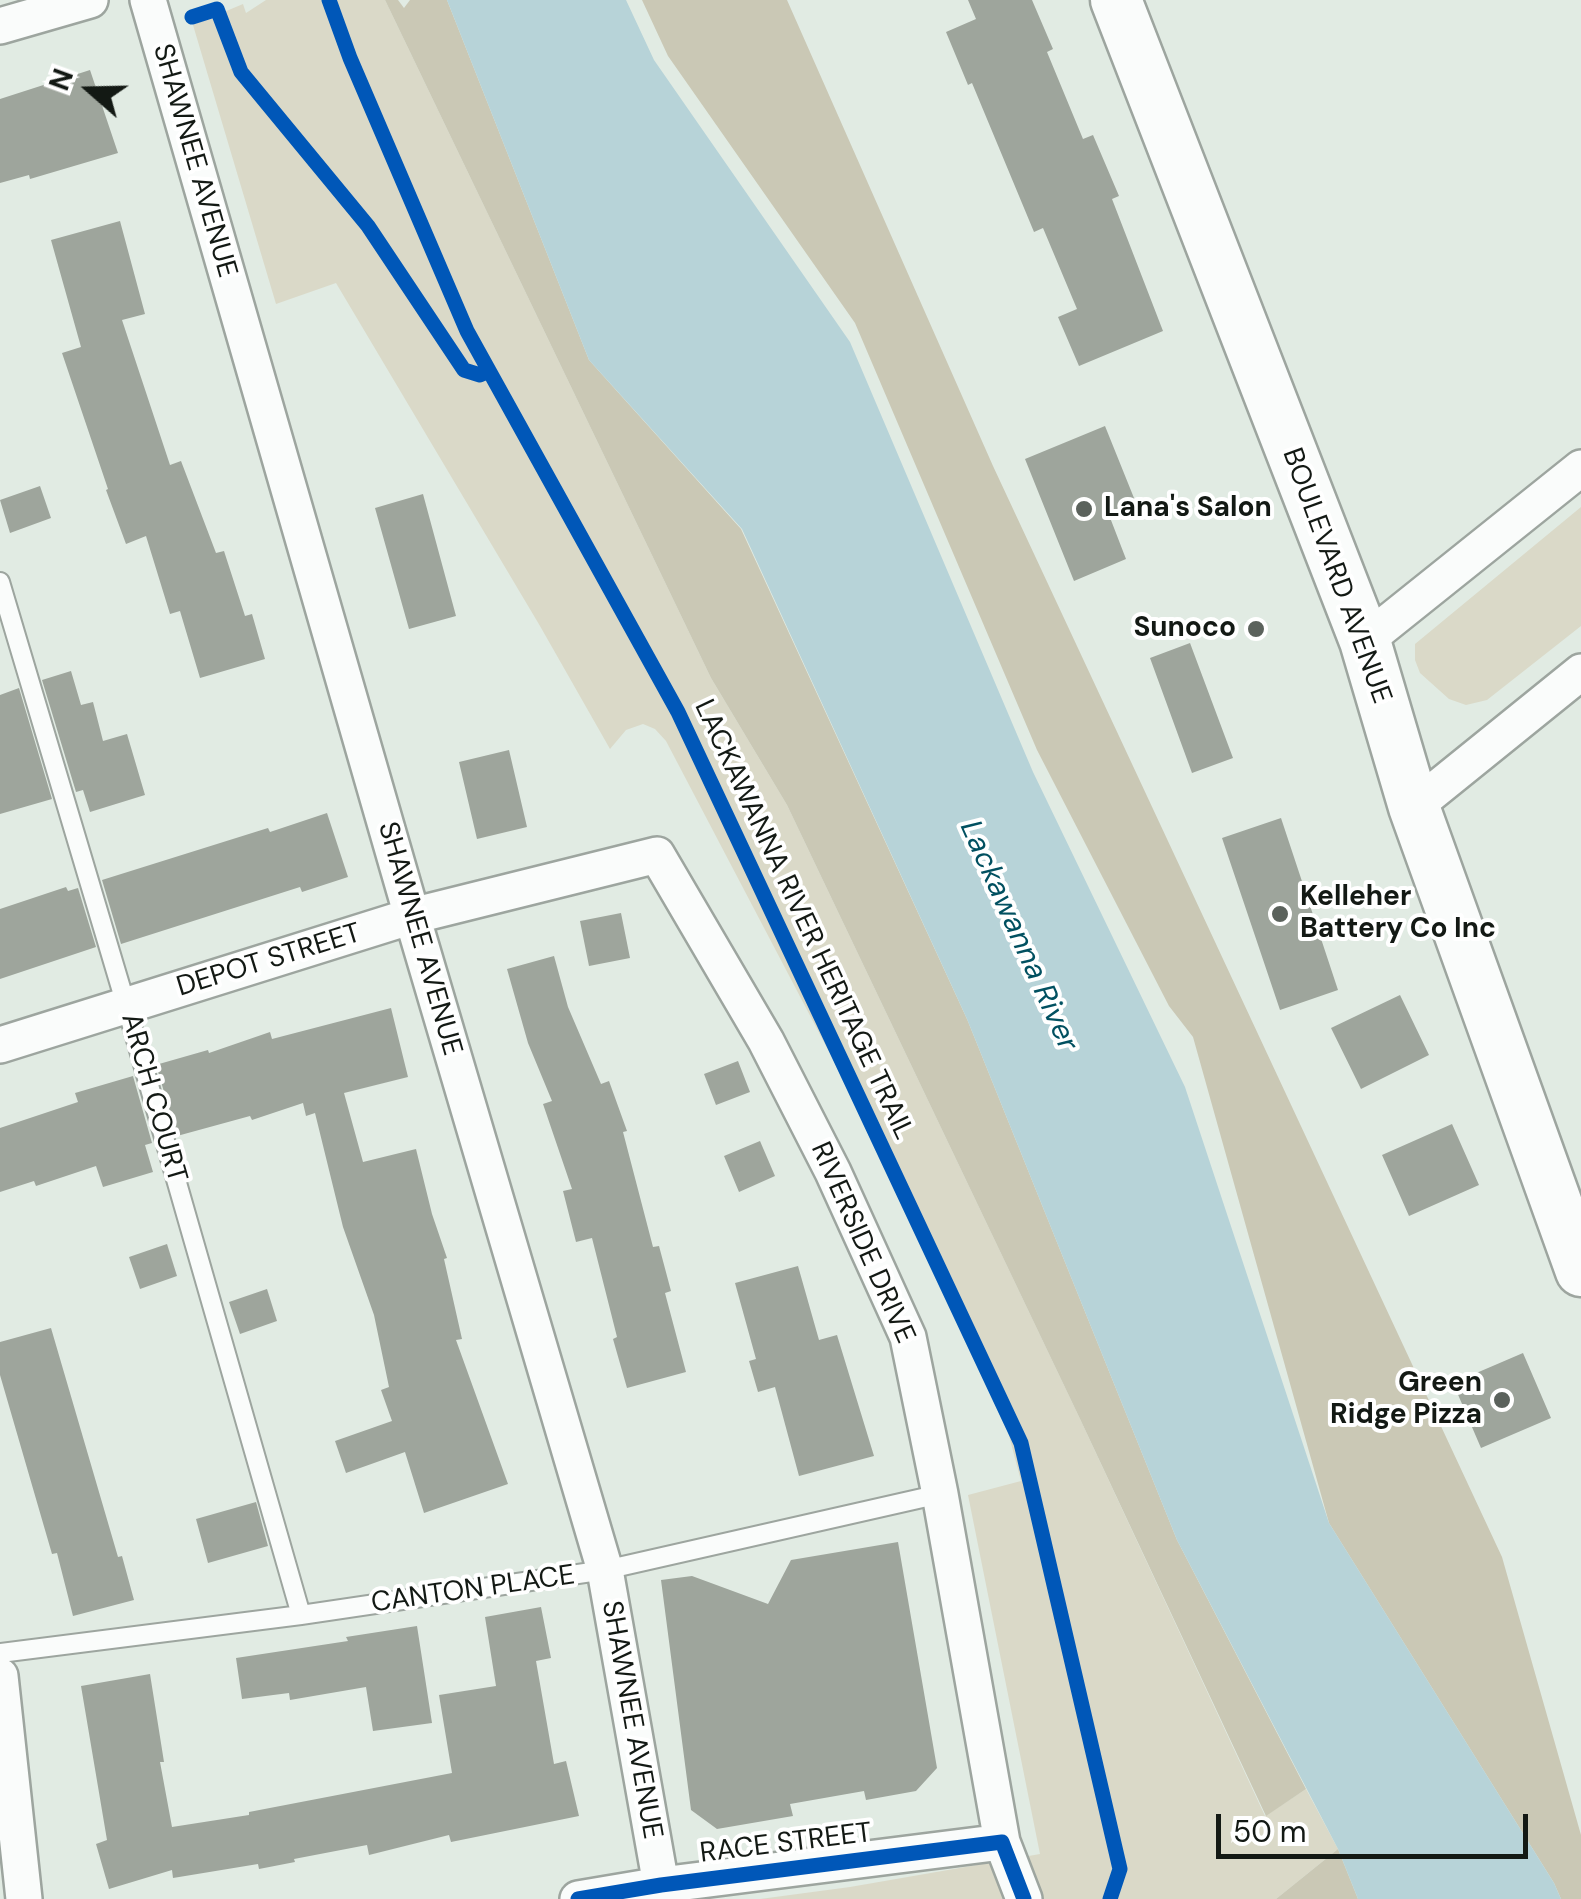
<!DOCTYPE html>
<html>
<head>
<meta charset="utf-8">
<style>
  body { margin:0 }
  #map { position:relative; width:1581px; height:1899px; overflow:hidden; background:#e1ebe3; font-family:"DM Sans",sans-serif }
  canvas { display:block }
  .north { position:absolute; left:40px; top:40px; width:100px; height:100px; -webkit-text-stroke:8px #fff; paint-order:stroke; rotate:290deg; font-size:28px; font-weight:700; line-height:40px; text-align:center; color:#131914 }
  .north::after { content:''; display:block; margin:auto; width:35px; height:45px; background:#131914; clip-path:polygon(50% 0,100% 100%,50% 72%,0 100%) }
  .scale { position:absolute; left:1216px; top:1814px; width:312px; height:45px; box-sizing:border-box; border:5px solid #131914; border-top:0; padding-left:12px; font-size:30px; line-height:35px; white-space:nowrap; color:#131914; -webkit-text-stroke:8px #fff; paint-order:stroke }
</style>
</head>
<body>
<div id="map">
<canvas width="1581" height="1899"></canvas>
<div class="north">N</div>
<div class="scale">50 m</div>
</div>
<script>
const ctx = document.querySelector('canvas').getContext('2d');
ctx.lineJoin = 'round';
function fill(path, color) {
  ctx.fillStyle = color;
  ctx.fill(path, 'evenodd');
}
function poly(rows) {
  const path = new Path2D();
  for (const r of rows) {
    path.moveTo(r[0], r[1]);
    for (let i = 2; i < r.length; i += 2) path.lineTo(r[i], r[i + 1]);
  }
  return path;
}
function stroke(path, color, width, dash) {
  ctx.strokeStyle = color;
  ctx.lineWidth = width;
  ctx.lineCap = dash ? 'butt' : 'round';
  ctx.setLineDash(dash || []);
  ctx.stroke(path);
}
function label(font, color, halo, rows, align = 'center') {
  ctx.font = font + ' "DM Sans",sans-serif';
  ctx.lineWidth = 8;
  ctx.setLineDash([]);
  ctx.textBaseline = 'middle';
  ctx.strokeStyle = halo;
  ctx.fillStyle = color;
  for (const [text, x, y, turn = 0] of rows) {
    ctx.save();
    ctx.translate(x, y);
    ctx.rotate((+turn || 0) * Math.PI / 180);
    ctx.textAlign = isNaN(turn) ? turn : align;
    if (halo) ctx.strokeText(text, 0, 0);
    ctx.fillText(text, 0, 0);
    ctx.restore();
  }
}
fill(poly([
  [266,0,385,0,711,678,787,805,1081,1421,1265,1816,1306,1789,1338,1849,1276,1899,760,1899,850,1887,1040,1854,968,1495,1021,1481,1008,1432,848,1088,666,741,655,729,643,724,626,730,610,749,540,626,336,283,276,304,193,25,243,4,246,13],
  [1581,507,1581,626,1487,700,1466,705,1449,699,1420,673,1415,660,1415,644]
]), '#dad9c8');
fill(poly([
  [385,0,398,0,404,8,410,0,447,0,589,360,741,529,967,1019,1177,1540,1306,1789,1266,1816,1081,1421,787,805,711,678],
  [642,0,787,0,993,466,1502,1557,1581,1835,1581,1899,1561,1899,1554,1883,1329,1523,1193,1037,1169,1006,1037,750,855,323,668,56],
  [1338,1849,1358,1899,1276,1899]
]), '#cac8b5');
fill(poly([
  [447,0,626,0,654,60,850,342,1033,772,1185,1087,1329,1523,1554,1883,1561,1899,1358,1899,1338,1849,1177,1540,967,1019,742,529,589,360]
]), '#b7d3d8');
fill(poly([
  [968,0,1032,0,1053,49,1047,52,1083,139,1093,135,1119,196,1112,199,1163,331,1079,366,1058,317,1077,309,1043,228,1034,232,972,83,968,85,946,32,976,19],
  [90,70,118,153,30,179,29,175,0,183,0,99],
  [120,221,145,314,122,320,170,465,181,461,216,553,224,551,245,616,252,614,265,659,200,678,180,611,170,614,146,536,126,544,106,490,108,489,62,353,81,347,51,240],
  [1105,426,1136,503,1109,515,1126,559,1074,581,1025,459],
  [40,486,51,518,10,533,0,500],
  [423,494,456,616,409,629,375,508],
  [1190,643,1233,758,1192,773,1150,658],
  [71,671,81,705,93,702,103,741,127,734,145,795,90,812,83,790,76,792,42,680],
  [19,688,52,799,0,814,0,695],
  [509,750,527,827,477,839,459,762],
  [327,813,348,877,302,892,300,887,121,944,102,880,268,828,270,832],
  [1281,818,1338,990,1280,1010,1222,838],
  [66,887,68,891,78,888,96,947,0,979,0,909],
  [621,913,630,958,589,966,580,921],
  [554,956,568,1007,601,1084,609,1081,627,1131,623,1132,653,1247,659,1246,671,1291,665,1293,686,1372,627,1388,613,1339,617,1337,592,1238,576,1242,563,1191,572,1189,543,1104,552,1101,528,1043,507,969],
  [1400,995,1429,1055,1361,1089,1331,1028],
  [391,1008,408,1077,344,1093,363,1162,416,1149,432,1214,447,1258,444,1259,462,1339,456,1340,508,1484,424,1513,405,1452,346,1473,335,1441,392,1421,381,1390,389,1387,374,1315,343,1227,315,1113,306,1116,303,1103,252,1120,250,1116,177,1136,157,1068,160,1068,159,1064,208,1050,209,1053,270,1032,272,1039],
  [738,1061,750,1092,716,1105,704,1074],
  [133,1076,152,1143,145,1145,153,1172,103,1187,96,1166,36,1186,34,1181,0,1192,0,1128,78,1102,75,1093],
  [1452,1124,1479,1185,1409,1216,1382,1155],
  [760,1141,775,1176,739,1192,724,1156],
  [167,1244,177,1276,140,1289,129,1257],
  [798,1266,819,1340,837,1335,874,1456,799,1476,775,1387,758,1392,749,1361,756,1359,735,1283],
  [267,1289,277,1321,240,1334,229,1302],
  [51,1328,118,1557,122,1556,134,1600,73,1616,57,1553,52,1554,0,1375,0,1342],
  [1523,1353,1551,1418,1481,1448,1453,1383],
  [256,1502,268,1546,208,1563,196,1519],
  [898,1542,937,1768,916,1791,866,1800,864,1791,790,1804,793,1816,717,1829,691,1810,661,1580,692,1576,768,1604,791,1560],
  [541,1607,551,1658,536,1661,554,1764,566,1761,579,1816,451,1842,449,1835,369,1855,367,1845,294,1859,295,1862,259,1869,258,1864,173,1878,172,1870,109,1889,96,1844,107,1840,81,1686,150,1674,164,1762,160,1762,172,1827,249,1815,249,1812,452,1773,439,1695,496,1686,485,1617],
  [417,1626,432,1723,373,1731,366,1687,290,1700,289,1693,242,1699,236,1658,348,1641,346,1637]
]), '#9ea59c');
const lane = poly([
  [0,582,126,1005,301,1615],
  [0,1653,301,1615,605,1570,940,1494]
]);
const street = poly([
  [148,0,412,916,605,1570,661,1885],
  [0,26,90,0],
  [1365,641,1581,468],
  [1414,807,1581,672],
  [0,1045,412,916,657,855,766,1041,833,1172,908,1337,940,1494,1002,1842,1024,1899],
  [0,1676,24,1899],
  [578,1899,661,1885,1002,1842]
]);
const secondary = poly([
  [1116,0,1365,641,1414,807,1581,1271]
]);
stroke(lane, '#9da59f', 22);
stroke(street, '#9da59f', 40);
stroke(secondary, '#9da59f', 55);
stroke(lane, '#fafcfb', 18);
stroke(street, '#fafcfb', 35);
stroke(secondary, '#fafcfb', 50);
stroke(poly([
  [329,0,350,58,467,331,678,712,1021,1443,1120,1869,1110,1899],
  [192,17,217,9,241,72,368,226,464,370,480,375,489,371],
  [578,1899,661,1885,1002,1842,1024,1899]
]), '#0057b8', 15);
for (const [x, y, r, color] of [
  [1084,509,10,"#5b625c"],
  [1256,629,10,"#5b625c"],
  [1280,914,10,"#5b625c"],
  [1502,1400,10,"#5b625c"]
]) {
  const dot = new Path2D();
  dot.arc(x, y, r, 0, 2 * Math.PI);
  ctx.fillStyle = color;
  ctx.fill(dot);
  stroke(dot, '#fff', 4);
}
label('28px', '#131914', '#fff', [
  ["SHAWNEE AVENUE",194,161,74],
  ["BOULEVARD AVENUE",1336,576,70],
  ["LACKAWANNA RIVER HERITAGE TRAIL",803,920,65],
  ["SHAWNEE AVENUE",419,939,74],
  ["DEPOT STREET",269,961,-17],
  ["ARCH COURT",153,1098,74],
  ["RIVERSIDE DRIVE",862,1243,66],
  ["CANTON PLACE",473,1590,-8],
  ["SHAWNEE AVENUE",631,1720,80],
  ["RACE STREET",786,1844,-7]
]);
label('bold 28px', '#131914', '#fff', [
  ["Lana's Salon",1104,509],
  ["Sunoco",1236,629,"right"],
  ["Kelleher",1300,898],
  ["Battery Co Inc",1300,930],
  ["Green",1482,1384,"right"],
  ["Ridge Pizza",1482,1416,"right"]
], 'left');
label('italic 30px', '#015060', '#fff', [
  ["Lackawanna River",1018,936,66]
]);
</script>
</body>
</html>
